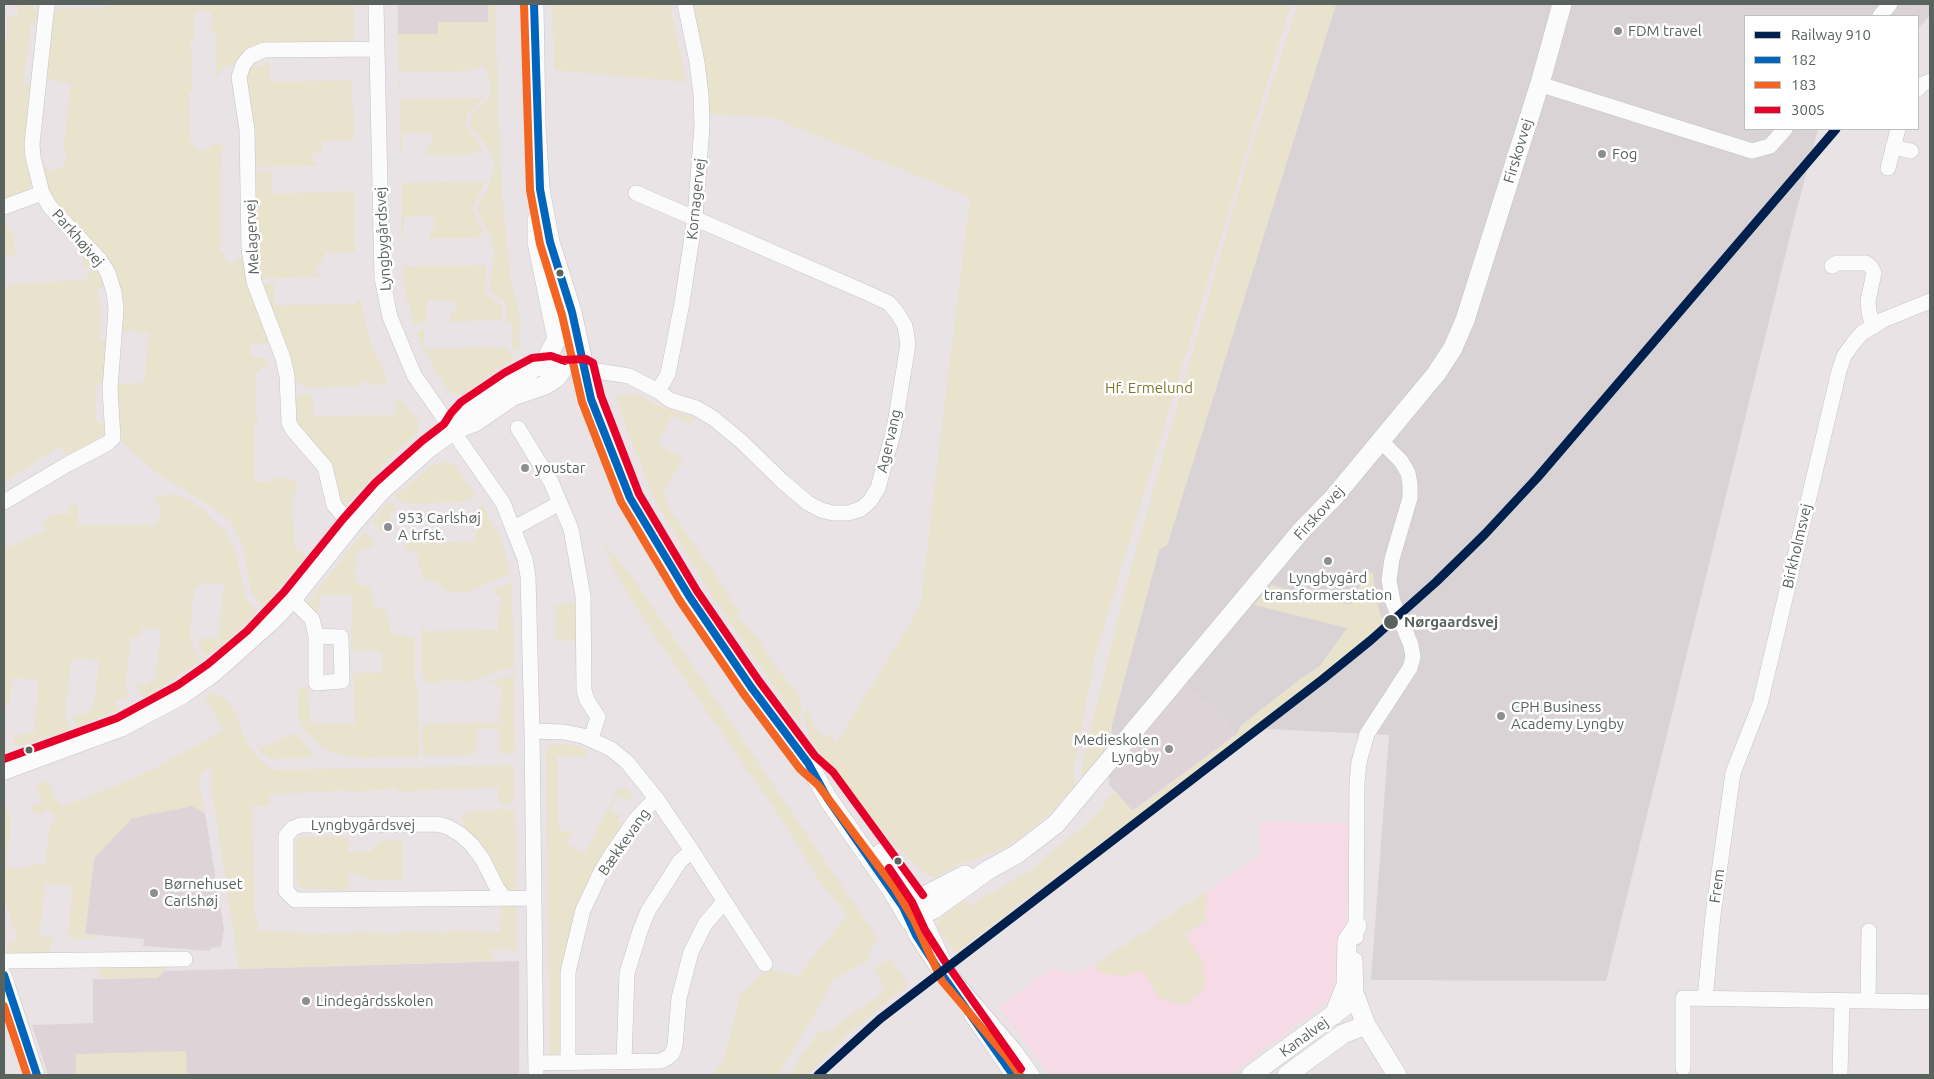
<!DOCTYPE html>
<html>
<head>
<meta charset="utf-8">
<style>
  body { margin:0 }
  #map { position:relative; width:1934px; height:1079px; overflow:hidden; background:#eae3e6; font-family:Ubuntu,sans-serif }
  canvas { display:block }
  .frame { position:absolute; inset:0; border:5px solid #59625d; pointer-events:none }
  .legend { position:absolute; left:1744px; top:15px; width:175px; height:115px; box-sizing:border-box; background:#fff; border:1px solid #bdc0be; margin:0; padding:6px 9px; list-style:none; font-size:15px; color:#59625d }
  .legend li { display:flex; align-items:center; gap:10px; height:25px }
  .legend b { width:25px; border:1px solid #bdc0be }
</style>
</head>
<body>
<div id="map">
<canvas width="1934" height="1079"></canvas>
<div class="frame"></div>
<ul class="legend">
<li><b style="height:6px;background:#00214d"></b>Railway 910</li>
<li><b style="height:6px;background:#0065bd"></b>182</li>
<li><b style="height:6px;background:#f26522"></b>183</li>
<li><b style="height:6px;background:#e4002b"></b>300S</li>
</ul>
</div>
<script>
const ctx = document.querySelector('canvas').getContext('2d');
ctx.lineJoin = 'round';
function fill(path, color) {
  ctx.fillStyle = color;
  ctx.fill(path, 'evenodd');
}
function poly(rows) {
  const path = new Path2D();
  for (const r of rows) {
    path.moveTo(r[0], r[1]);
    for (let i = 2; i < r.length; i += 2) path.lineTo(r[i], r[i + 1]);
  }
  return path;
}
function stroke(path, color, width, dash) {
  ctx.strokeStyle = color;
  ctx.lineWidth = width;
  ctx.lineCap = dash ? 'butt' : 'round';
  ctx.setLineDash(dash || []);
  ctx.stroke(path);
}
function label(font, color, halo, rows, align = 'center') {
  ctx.font = font + ' Ubuntu,sans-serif';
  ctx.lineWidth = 5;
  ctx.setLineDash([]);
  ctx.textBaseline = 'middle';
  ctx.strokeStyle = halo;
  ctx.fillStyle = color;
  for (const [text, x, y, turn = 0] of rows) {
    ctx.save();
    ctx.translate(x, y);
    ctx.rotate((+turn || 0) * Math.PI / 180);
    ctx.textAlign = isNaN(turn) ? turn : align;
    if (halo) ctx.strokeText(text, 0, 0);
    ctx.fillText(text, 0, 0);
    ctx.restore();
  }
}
fill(poly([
  [1260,822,1351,823,1343,989,1230,1075,1050,1075,999,1007,1052,968,1077,974,1094,965,1100,973,1126,976,1142,970,1160,999,1203,962,1185,934,1206,920,1207,891,1261,855]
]), '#f6dae5');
fill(poly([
  [1336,4,1930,4,1930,16,1918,28,1918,16,1745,16,1745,129,1818,129,1794,220,1606,981,1371,980,1389,735,1249,728,1114,791,1109,784,1112,724,1159,550,1167,545]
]), '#dad3d5');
fill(poly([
  [398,4,488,4,488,22,439,22,439,34,398,34],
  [1180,677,1225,717,1237,734,1132,811,1109,784,1108,763],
  [192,806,205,813,224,929,221,947,211,948,210,951,143,946,144,939,85,934,94,858,132,818],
  [519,961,519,1075,48,1075,32,1025,93,1023,93,979,157,978,165,971]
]), '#ded4d8');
fill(poly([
  [118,4,353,4,354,43,340,43,226,66,220,71,219,77,216,77,216,31,210,31,213,21,211,13,203,10,198,11,193,19,194,40,191,40,192,92,189,93,190,141,194,141,195,148,199,151,208,150,212,144,223,145,224,150,221,151,220,252,224,252,225,260,229,263,234,263,240,257,245,257,272,343,251,344,251,358,267,358,267,367,260,367,260,372,256,373,257,425,254,426,255,482,269,482,276,477,297,481,296,494,292,495,294,546,306,557,263,607,251,592,244,550,234,528,228,519,211,506,158,474,137,456,123,442,118,429,117,383,136,384,136,382,144,383,149,333,128,330,127,333,122,332,124,307,122,296,74,225,54,199,48,189,43,165,49,170,54,171,64,165,67,159,64,145,71,83,45,79,54,12,60,8,100,8],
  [488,4,495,4,500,157,506,239,511,279,520,319,519,351,512,350,512,323,505,322,507,307,504,301,490,291,494,250,492,241,477,210,478,205,486,193,494,169,493,159,488,148,470,125,470,119,472,115,489,98,491,86,487,72,483,65,472,71,399,72,398,34,438,34,438,22,488,22],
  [552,4,670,4,686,82,554,70],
  [693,4,1291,4,1096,653,1074,765,1075,785,1055,808,1031,830,1005,848,958,865,935,877,925,874,892,842,850,793,809,738,803,714,807,709,811,712,808,718,814,722,813,726,826,738,831,733,836,744,920,607,970,197,771,117,708,114,706,75],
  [1298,4,1336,4,1167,545,1159,550,1112,724,1111,746,1085,778,1082,777,1082,768,1085,751,1123,596,1247,162],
  [17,5,32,6,39,12,38,22,31,25,23,83,32,85,32,182,29,191,4,201,4,40,7,39,7,17,17,16],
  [255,62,255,66,264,66,265,62,269,62,270,82,352,80,354,140,322,141,322,153,313,153,313,162,317,162,318,166,254,167,246,72,251,63],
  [399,77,400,77,401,99,484,98,468,113,465,123,483,150,471,155,427,155,427,145,432,145,431,135,427,133,403,133,402,154,400,155],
  [272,171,272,194,355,191,355,252,325,252,325,257,321,258,321,264,316,264,316,274,321,274,321,277,258,279,256,266,253,172],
  [485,181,474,205,473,211,477,221,483,231,481,236,477,238,430,238,430,229,434,228,434,219,431,218,430,216,404,217,403,237,401,237,402,183],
  [4,222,14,236,16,255,4,256],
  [84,254,100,274,105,286,97,290,101,311,99,341,108,340,104,381,96,386,95,422,104,423,104,435,67,456,61,446,4,482,4,285,89,279,89,266,83,267,82,255],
  [487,265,484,289,485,293,502,306,502,317,499,320,451,322,451,312,456,311,456,301,452,301,451,300,427,300,426,321,414,325,406,296,403,266],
  [260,284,274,284,275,305,356,304,356,301,360,301,371,343,387,379,387,385,370,385,370,381,361,381,361,386,303,388,303,384,294,381],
  [424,328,425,349,508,347,509,353,515,358,462,395,456,395,450,392,437,373,421,344,416,332],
  [307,392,309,395,313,394,313,416,395,415,395,401,402,401,418,421,419,429,415,436,391,457,345,506,338,502,296,426,293,402,297,396],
  [638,394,654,404,695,418,691,425,672,416,657,444,683,459,663,492,671,512,714,572,733,603,737,607,741,607,737,616,756,635,773,663,797,692,802,708,799,716,803,729,710,593,656,502,626,427,616,396],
  [442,462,450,462,456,466,477,497,462,502,406,504,400,501,395,496,430,467],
  [176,494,201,508,226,532,236,553,245,596,257,613,229,639,206,657,199,647,199,639,218,638,224,585,204,583,194,589,190,633,192,646,201,661,144,698,136,683,147,685,148,681,155,682,161,629,142,627,141,635,131,638,125,686,129,696,115,702,118,710,77,727,73,717,73,714,86,714,87,711,93,711,99,660,79,658,71,660,65,714,70,730,16,747,13,734,26,735,27,732,34,732,39,680,12,678,9,705,4,705,4,549,46,530,42,520,57,514,69,514,69,505,78,505,78,525,155,525,162,514,160,507,157,504,156,496],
  [391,501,394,504,396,510,391,512,391,521,385,521,384,533,372,522,387,503],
  [483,505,501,539,510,575,504,576,467,592,448,592,432,580,422,580,422,569,419,569,418,556,415,552,403,549,406,545,416,541,431,543,474,541,477,531,477,524,479,524,479,506],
  [364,531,367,533,374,542,372,546,356,553,355,575,357,581,360,585,370,587,374,607,386,610,391,631,394,635,415,637,415,680,418,695,419,757,364,758,333,753,319,745,309,735,302,727,298,716,297,689,308,687,310,724,355,724,353,673,383,673,382,651,351,651,351,624,353,623,352,595,320,595,319,611,315,613,306,605],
  [604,544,631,575,876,936,876,940,868,954,870,959,833,979,823,1000,778,1075,716,1075,716,1068,724,1061,740,995,763,972,765,974,771,970,775,971,798,976,847,915,823,887,786,826,648,626,614,571],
  [1373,572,1375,596,1383,623,1368,637,1272,715,955,953,939,930,938,926,939,921,962,897,969,906,1029,871,1093,818,1114,791,1133,811,1237,734,1240,726,1300,679,1320,666,1347,628,1254,605,1271,585,1350,605,1366,574],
  [512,582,514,668,501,670,468,683,462,683,460,680,439,681,435,684,425,681,422,674,421,622,423,622,423,631,498,630,498,613,501,613,500,596,496,595,496,591,489,591],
  [577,602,577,641,556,641,555,606],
  [514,675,515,754,500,753,499,728,476,729,476,748,474,755,423,756,422,724,470,723,471,722,482,721,484,723,499,723,502,687,498,687,497,684,488,684,497,679],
  [213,692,229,702,236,713,242,733,250,749,272,770,514,765,514,802,509,804,499,805,498,787,397,792,396,789,347,792,347,790,269,795,269,806,252,806,255,919,258,920,257,931,349,935,349,932,399,934,400,932,449,933,450,930,500,933,501,915,500,905,516,904,517,951,492,949,492,961,239,969,211,784,213,769,204,769,200,776,199,786,205,813,192,806,132,818,94,858,85,934,95,935,95,939,68,938,73,886,45,883,39,936,53,937,49,953,9,954,6,945,18,940,4,897,4,801,11,820,6,868,29,868,30,865,45,864,50,825,57,820,48,809,42,814,32,813,31,806,42,802,36,785,48,780,55,798,62,807,130,780,157,767,224,730,205,697],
  [296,733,313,753,313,756,310,758,270,759,258,749,259,744,261,748],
  [557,743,580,746,588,750,585,757,557,756,559,831,570,831,572,833,566,843,585,854,617,790,626,786,633,797,628,800,617,795,610,810,621,815,617,821,626,827,577,916,562,1056,550,1059,546,759,546,746],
  [500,809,515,810,516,893,508,891,463,830,462,816,467,812],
  [301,837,348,837,348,852,369,852,381,840,403,840,403,880,367,880,366,875,352,875,352,872,348,871,348,890,303,889,297,884,296,841],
  [1207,891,1206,920,1185,935,1203,962,1205,989,1185,1005,1160,999,1142,970,1126,976,1100,973,1094,965],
  [891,959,908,985,848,1034,807,1075,789,1075,820,1030,829,1031,886,990,873,969],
  [164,965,165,971,157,978,100,978,100,966],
  [186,1051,187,1075,76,1075,76,1054]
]), '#e9e2cd');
const minor = poly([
  [376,4,382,278,390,317,414,375,503,503,525,559,528,576,532,731,536,1075],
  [1880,16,1890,4],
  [1539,84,1752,151,1770,146,1785,129],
  [1918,89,1921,85,1930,81],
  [1893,147,1911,151],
  [1888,168,1898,129],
  [4,207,42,193],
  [1832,266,1837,263,1866,263,1871,267,1874,273,1868,301,1869,312,1873,327],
  [585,369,629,376,658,391,670,400,696,408,713,418,742,442,782,481,808,503,821,510,833,513,848,513,861,509,870,501,878,488,894,430,908,344,905,326,898,314,889,303,865,292,636,193],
  [658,391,668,374,682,303,695,217,702,126,701,95,697,62,685,4],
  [518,428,551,482,571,529,583,596,584,690,587,700,598,717,591,739],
  [4,502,68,464,108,443,113,438,110,389,116,309,114,292,108,273,100,260,50,207,42,193,33,157,32,144,47,4],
  [351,525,334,505,325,467,293,430,289,423,287,376,283,358,254,282,249,249,247,130,239,77,243,65,250,56,264,50,377,49],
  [514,528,560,503],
  [292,599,312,619,316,636,341,637,342,681,316,683,316,636],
  [532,731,564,732,583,736,611,749,627,762,656,798,692,851,765,964],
  [504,897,497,888,483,860,472,845,460,834,448,827,437,824,301,825,293,828,286,836,286,891,295,900,534,898],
  [918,906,950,975,1014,1050,1032,1075],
  [910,921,916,935,937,967],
  [1356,937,1357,782,1359,762,1367,734,1410,668,1413,657,1411,645,1393,602,1389,580,1392,559,1410,498,1410,484,1408,473,1401,461,1380,440],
  [1355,960,1356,998],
  [4,961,185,959],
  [4,975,37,1075],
  [1705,999,1713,915,1733,773,1760,704,1839,371,1844,356,1854,342,1862,333,1883,320,1930,301],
  [1868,1001,1869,931],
  [972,1016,1013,1075],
  [624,1062,627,973,640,931,648,911,680,861,692,851],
  [536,1063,661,1061,667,1058,672,1054,675,1046,679,998,691,952,705,924,723,903],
  [568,1063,568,972,583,910,602,870,611,855,636,819,656,798],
  [1683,1068,1683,998,1930,1002],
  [1840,1073,1842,1001]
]);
const tertiary = poly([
  [534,4,536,126,540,189,550,242,572,312,591,399,616,466,630,498,650,533,689,596,751,687,808,763,828,799,891,889,910,921,934,909,988,870,1017,854,1056,824,1301,531,1334,497,1436,374,1453,348,1465,320,1541,80,1562,4],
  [537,220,537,242,557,339,545,361,538,367],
  [452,431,459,419,467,410,510,381,536,367,550,366],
  [4,770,121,727,183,694,214,672,272,620,292,599,351,525,382,490,429,448,452,431,475,422,513,396,545,385,556,378,562,370],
  [881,853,915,901],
  [905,906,965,875],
  [1334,1015,1346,985,1347,941,1357,926],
  [1251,1075,1356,998,1366,1025,1397,1075],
  [1287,1075,1343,1034,1366,1025]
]);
stroke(minor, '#c4c4c4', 16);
stroke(tertiary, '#c4c4c4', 20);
stroke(minor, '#fcfbfb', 15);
stroke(tertiary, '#fcfbfb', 19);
stroke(poly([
  [534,4,540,189,550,242,572,312,591,399,630,498,689,596,751,687,808,763,828,799,903,907,916,935,936,966,1013,1075],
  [4,975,37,1075]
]), '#0065bd', 8);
stroke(poly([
  [524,4,530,190,540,244,562,315,582,402,621,502,680,601,743,693,800,769,818,785,894,887,914,920,942,981,1006,1056,1020,1075],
  [4,1006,27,1075]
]), '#f26522', 8);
stroke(poly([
  [562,360,586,359,593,363,601,396,639,494,697,591,759,681,815,756,833,772,923,895],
  [4,759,117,718,178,685,208,664,247,631,284,592,343,519,375,483,422,441,444,424,451,413,461,402,504,373,532,358,551,356,565,361],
  [889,868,912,902,925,930,944,960,1021,1069]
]), '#e4002b', 8);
stroke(poly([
  [818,1075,880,1019,1323,679,1371,640,1436,582,1485,534,1537,478,1836,129]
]), '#00214d', 9);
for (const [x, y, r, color] of [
  [1618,31,5,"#8c8f8d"],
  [1602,154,5,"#8c8f8d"],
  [560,273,4.5,"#59625d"],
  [525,468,5,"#8c8f8d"],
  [388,527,5,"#8c8f8d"],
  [1328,561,5,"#8c8f8d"],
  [1391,622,8,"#59625d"],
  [1501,716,5,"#8c8f8d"],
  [1169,749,5,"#8c8f8d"],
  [29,750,4.5,"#59625d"],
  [898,861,4.5,"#59625d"],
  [154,893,5,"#8c8f8d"],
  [306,1001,5,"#8c8f8d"]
]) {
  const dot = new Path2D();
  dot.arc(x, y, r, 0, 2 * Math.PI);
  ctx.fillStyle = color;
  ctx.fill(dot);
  stroke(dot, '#fff', 2);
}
label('15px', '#59625d', '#fff', [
  ["FDM travel",1628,31],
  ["Fog",1612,154],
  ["youstar",535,468],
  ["953 Carlshøj",398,518],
  ["A trfst.",398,535],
  ["Lyngbygård",1328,578,"center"],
  ["transformerstation",1328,595,"center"],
  ["CPH Business",1511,707],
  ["Academy Lyngby",1511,724],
  ["Medieskolen",1159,740,"right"],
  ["Lyngby",1159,757,"right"],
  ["Børnehuset",164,884],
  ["Carlshøj",164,901],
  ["Lindegårdsskolen",316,1001]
], 'left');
label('15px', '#59625d', '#fff', [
  ["Firskovvej",1518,151,-73],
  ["Kornagervej",696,199,-84],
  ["Melagervej",252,237,-93],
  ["Parkhøjvej",78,238,49],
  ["Lyngbygårdsvej",383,239,-93],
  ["Agervang",889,441,-77],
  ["Firskovvej",1319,513,-48],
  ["Birkholmsvej",1797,546,-77],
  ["Lyngbygårdsvej",363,825],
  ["Bækkevang",624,842,-55],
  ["Frem",1717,886,-82],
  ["Kanalvej",1304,1037,-36]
]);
label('15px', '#80772b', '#fff', [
  ["Hf. Ermelund",1149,388]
]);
label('bold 15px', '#59625d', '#fff', [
  ["Nørgaardsvej",1404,622]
], 'left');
</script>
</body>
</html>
